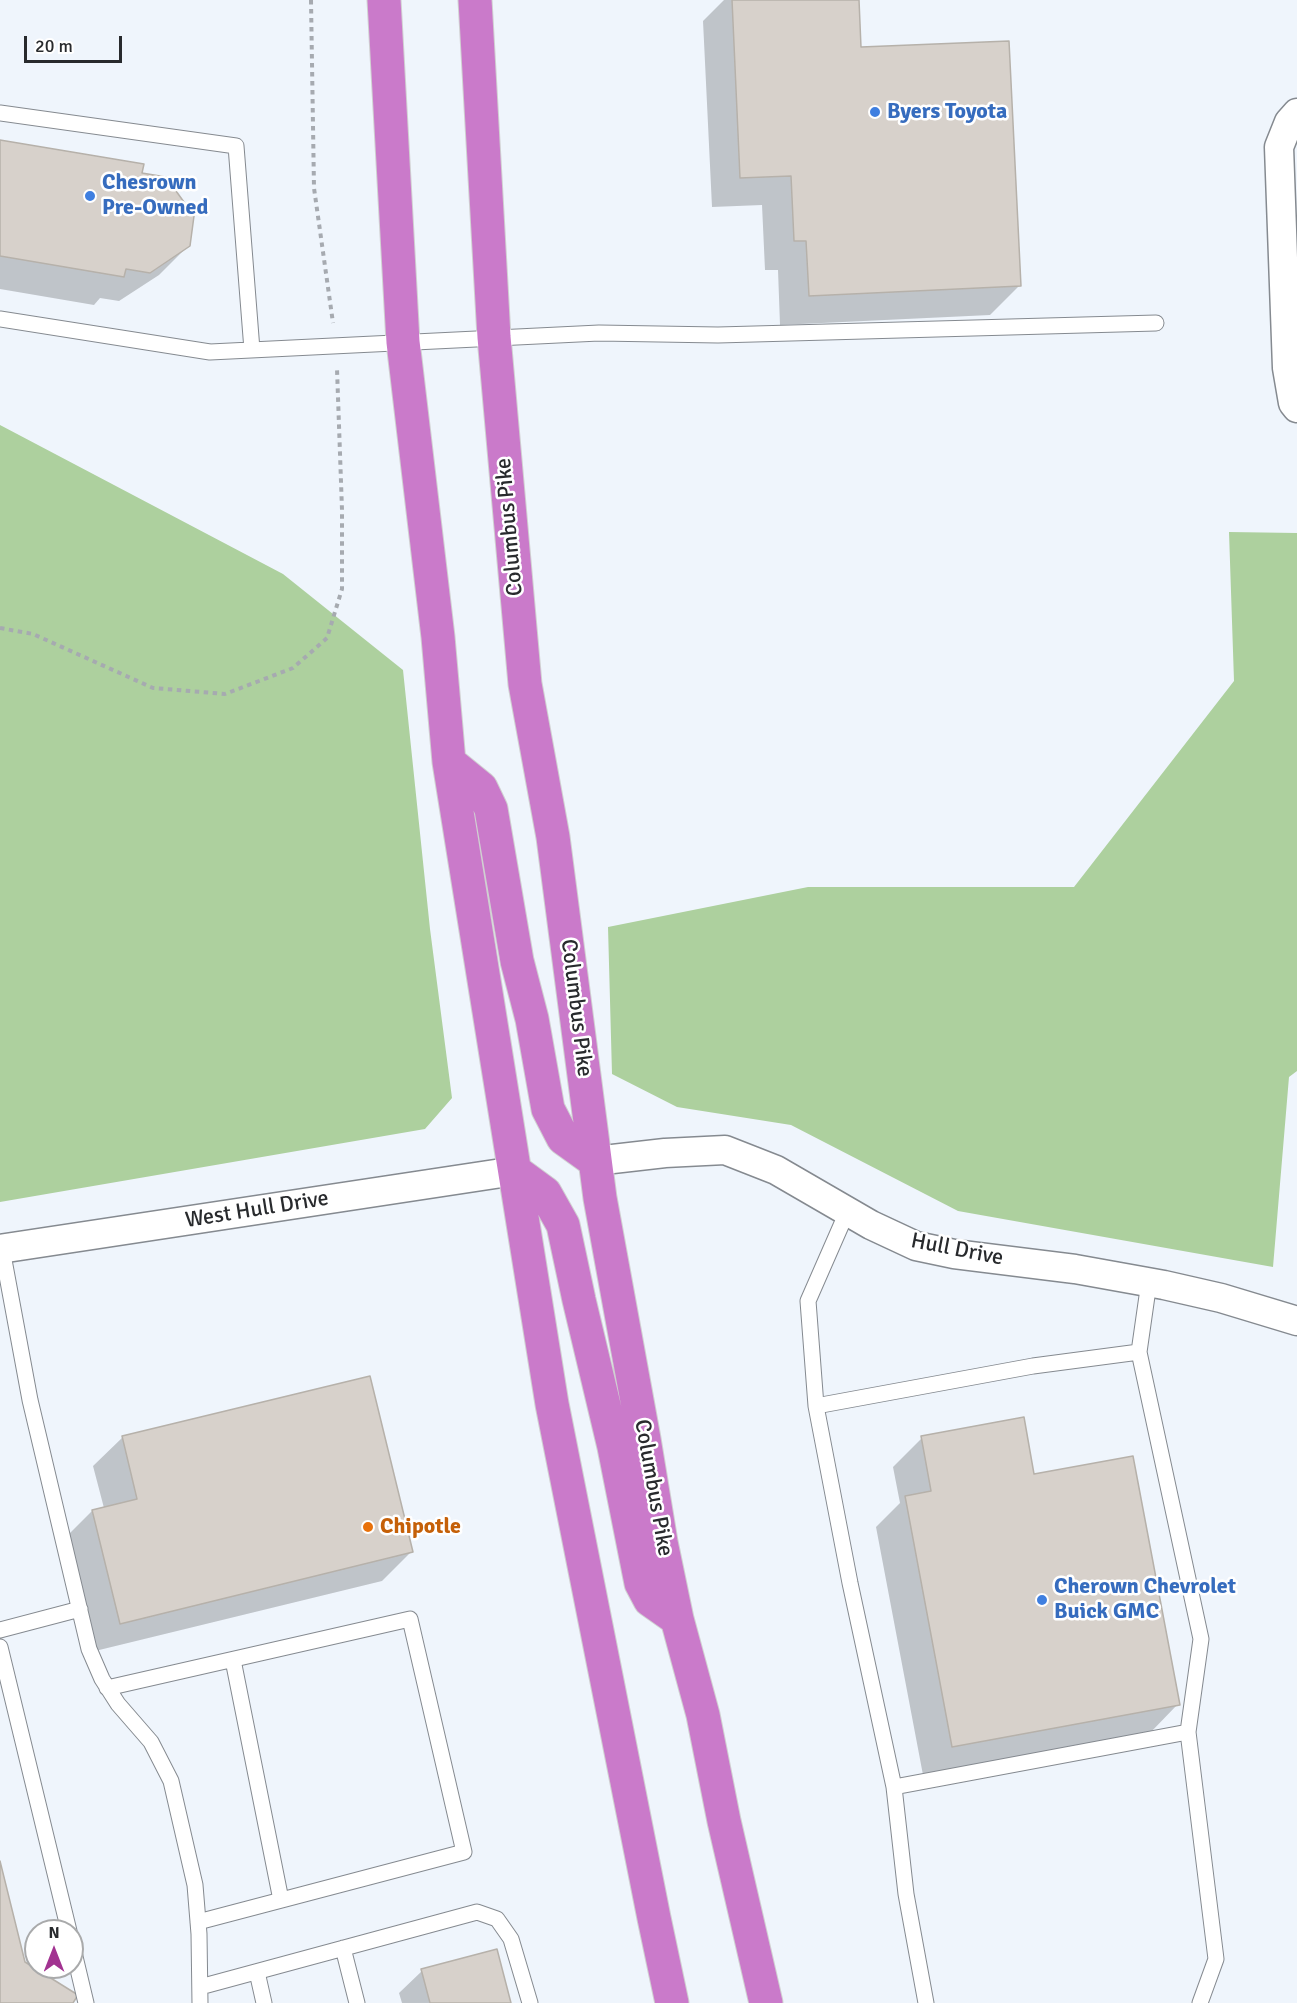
<!DOCTYPE html>
<html>
<head>
<meta charset="utf-8">
<style>
  body { margin:0 }
  #map { position:relative; width:1297px; height:2003px; overflow:hidden; background:#eff5fc; font-family:Signika,sans-serif }
  canvas { display:block }
  .north { position:absolute; left:24px; top:1919px; width:60px; height:60px; box-sizing:border-box; background:#fff; border:2px solid #a9aaab; border-radius:50%; rotate:0deg; font-size:16px; font-weight:700; line-height:24px; text-align:center; color:#282a2d }
  .north::after { content:''; display:block; margin:auto; width:21px; height:27px; background:#a23391; clip-path:polygon(50% 0,100% 100%,50% 72%,0 100%) }
  .scale { position:absolute; left:24px; top:36px; width:98px; height:27px; box-sizing:border-box; border:3px solid #282a2d; border-top:0; padding-left:8px; font-size:18px; line-height:21px; white-space:nowrap; color:#282a2d; -webkit-text-stroke:4px #fff; paint-order:stroke }
</style>
</head>
<body>
<div id="map">
<canvas width="1297" height="2003"></canvas>
<div class="north">N</div>
<div class="scale">20 m</div>
</div>
<script>
const ctx = document.querySelector('canvas').getContext('2d');
ctx.lineJoin = 'round';
function fill(path, color) {
  ctx.fillStyle = color;
  ctx.fill(path, 'evenodd');
}
function poly(rows) {
  const path = new Path2D();
  for (const r of rows) {
    path.moveTo(r[0], r[1]);
    for (let i = 2; i < r.length; i += 2) path.lineTo(r[i], r[i + 1]);
  }
  return path;
}
function stroke(path, color, width, dash) {
  ctx.strokeStyle = color;
  ctx.lineWidth = width;
  ctx.lineCap = dash ? 'butt' : 'round';
  ctx.setLineDash(dash || []);
  ctx.stroke(path);
}
function label(font, color, halo, rows, align = 'center') {
  ctx.font = font + ' Signika,sans-serif';
  ctx.lineWidth = 5;
  ctx.setLineDash([]);
  ctx.textBaseline = 'middle';
  ctx.strokeStyle = halo;
  ctx.fillStyle = color;
  for (const [text, x, y, turn = 0] of rows) {
    ctx.save();
    ctx.translate(x, y);
    ctx.rotate((+turn || 0) * Math.PI / 180);
    ctx.textAlign = isNaN(turn) ? turn : align;
    if (halo) ctx.strokeText(text, 0, 0);
    ctx.fillText(text, 0, 0);
    ctx.restore();
  }
}
fill(poly([
  [0,425,283,574,403,670,430,929,452,1098,425,1129,0,1202],
  [1229,532,1297,533,1297,1071,1289,1077,1273,1267,958,1211,791,1125,677,1107,612,1074,608,927,808,887,1074,887,1234,681]
]), '#add09e');
fill(poly([
  [724,0,858,0,860,49,1019,286,990,315,780,325,778,270,765,270,762,205,712,207,703,21],
  [0,141,141,174,189,245,159,275,119,301,100,298,94,305,0,289],
  [123,1437,411,1552,382,1581,91,1652,63,1540,92,1511,104,1508,93,1466],
  [922,1438,1033,1476,1178,1704,1149,1734,923,1775,876,1527,900,1503,893,1467],
  [422,1971,510,2003,402,2003,399,1993]
]), '#0003');
const building = poly([
  [732,0,859,0,861,47,1009,41,1021,286,809,296,806,241,794,241,791,176,740,178,732,0],
  [0,140,144,164,142,173,166,177,194,216,190,246,150,273,126,269,124,277,0,256,0,140],
  [370,1376,413,1552,120,1624,92,1510,137,1499,122,1436,370,1376],
  [1024,1417,1034,1474,1133,1456,1180,1705,952,1747,905,1496,931,1491,921,1436,1024,1417],
  [0,1861,25,1962,78,1995,73,2003,0,2003,0,1861],
  [497,1949,511,2003,430,2003,421,1969,497,1949]
]);
fill(building, '#d7d1cb');
stroke(building, '#b6b1aa', 1.5);
const service = poly([
  [0,113,236,146,252,350],
  [0,319,210,352,599,333,718,335,1156,323],
  [847,1212,808,1301,816,1406,850,1583,894,1787,906,1894,926,2003],
  [2,1249,30,1400,89,1649,102,1679,118,1704,151,1742,171,1781,195,1885,199,1934,200,2003],
  [1149,1282,1139,1352,1201,1639,1188,1732,1216,1959,1200,2003],
  [816,1406,1033,1366,1139,1352],
  [0,1630,80,1609],
  [0,1647,69,1931],
  [233,1660,281,1900],
  [107,1688,410,1619,464,1852,198,1922],
  [894,1787,1188,1732],
  [72,1944,86,2003],
  [343,1948,357,2003],
  [257,1972,264,2003],
  [200,1987,477,1912,497,1919,511,1939,530,2003]
]);
const minor = poly([
  [1297,113,1289,122,1279,147,1287,368,1293,403,1297,408],
  [595,1161,665,1153,725,1150,776,1170,871,1225,916,1246,954,1254,1075,1269,1164,1285,1221,1298,1297,1321],
  [0,1249,515,1171]
]);
const trunk = poly([
  [384,0,403,342,438,637,449,762,552,1404,654,1918,672,2003],
  [475,0,494,337,525,684,553,837,600,1198,644,1439,661,1542,677,1619,703,1715,724,1821,766,2003],
  [449,762,481,788,491,809,517,961,532,1019,548,1109,563,1138,595,1161],
  [515,1171,545,1193,563,1225,579,1300,614,1447,641,1583,650,1600,677,1619]
]);
stroke(service, '#858a90', 17);
stroke(minor, '#858a90', 31);
stroke(trunk, '#d0d0d1', 35);
stroke(poly([
  [311,0,314,188,333,323],
  [0,628,33,634,153,688,225,694,293,668,327,638,342,589,342,510,337,369]
]), '#a6aab0', 4, [4.5, 4.5]);
stroke(service, '#fff', 15);
stroke(minor, '#fff', 28);
stroke(trunk, '#ca7aca', 33);
for (const [x, y, r, color] of [
  [875,112,6,"#3f7fe0"],
  [90,196,6,"#3f7fe0"],
  [368,1527,6,"#e8710a"],
  [1042,1600,6,"#3f7fe0"]
]) {
  const dot = new Path2D();
  dot.arc(x, y, r, 0, 2 * Math.PI);
  ctx.fillStyle = color;
  ctx.fill(dot);
  stroke(dot, '#fff', 2);
}
label('bold 22px', '#366cbe', '#fff', [
  ["Byers Toyota",887,112],
  ["Chesrown",102,183],
  ["Pre-Owned",102,208],
  ["Cherown Chevrolet",1054,1587],
  ["Buick GMC",1054,1612]
], 'left');
label('22px', '#282a2d', '#fff', [
  ["Columbus Pike",510,527,-95],
  ["Columbus Pike",576,1008,83],
  ["West Hull Drive",257,1210,-9],
  ["Hull Drive",957,1250,11],
  ["Columbus Pike",653,1488,80]
]);
label('bold 22px', '#c56008', '#fff', [
  ["Chipotle",380,1527]
], 'left');
</script>
</body>
</html>
